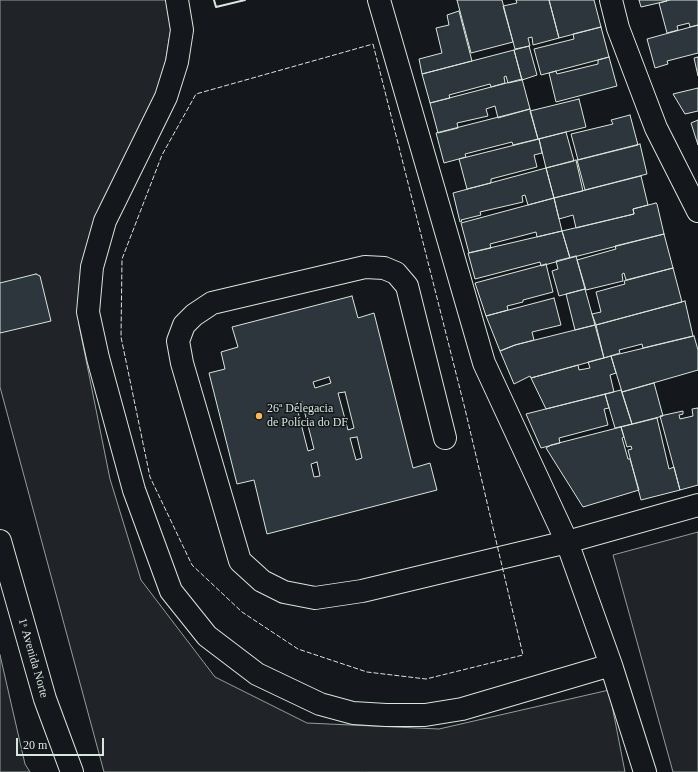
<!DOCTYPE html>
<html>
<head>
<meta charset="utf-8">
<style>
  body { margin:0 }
  #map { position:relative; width:698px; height:772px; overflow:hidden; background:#14181c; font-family:"Times New Roman",serif }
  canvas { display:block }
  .scale { position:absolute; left:16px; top:738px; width:88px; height:18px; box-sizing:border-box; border:2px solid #d8e6dc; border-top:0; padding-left:5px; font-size:12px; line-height:14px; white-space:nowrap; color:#d8e6dc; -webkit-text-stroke:3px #14181c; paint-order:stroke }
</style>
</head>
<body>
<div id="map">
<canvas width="698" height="772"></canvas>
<div class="scale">20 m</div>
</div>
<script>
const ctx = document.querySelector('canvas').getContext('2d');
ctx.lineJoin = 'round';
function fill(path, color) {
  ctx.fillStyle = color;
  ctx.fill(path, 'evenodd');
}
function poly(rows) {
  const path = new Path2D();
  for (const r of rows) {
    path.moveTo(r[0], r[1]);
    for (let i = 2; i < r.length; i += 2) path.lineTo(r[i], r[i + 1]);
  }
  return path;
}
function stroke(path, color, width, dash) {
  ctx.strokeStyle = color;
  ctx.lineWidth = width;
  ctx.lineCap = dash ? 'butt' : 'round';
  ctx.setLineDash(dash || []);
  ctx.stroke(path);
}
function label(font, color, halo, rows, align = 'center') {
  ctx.font = font + ' "Times New Roman",serif';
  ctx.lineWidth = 3;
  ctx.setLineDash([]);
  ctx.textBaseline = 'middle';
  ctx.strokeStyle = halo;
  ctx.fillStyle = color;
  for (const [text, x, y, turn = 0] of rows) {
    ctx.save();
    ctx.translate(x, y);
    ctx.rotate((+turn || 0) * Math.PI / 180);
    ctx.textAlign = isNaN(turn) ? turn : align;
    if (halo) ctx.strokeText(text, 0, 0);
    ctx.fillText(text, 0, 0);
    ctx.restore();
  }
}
const green = poly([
  [0,0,170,0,173,16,162,82,91,242,79,325,110,479,141,580,215,677,307,723,439,729,609,690,625,772,104,772,0,387,0,0],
  [698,532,698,772,673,772,613,555,698,532],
  [0,655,25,764,30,772,0,772,0,655]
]);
fill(green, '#202428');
stroke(green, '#939e99', 1);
const building = poly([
  [457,0,502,0,513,42,471,53,457,0],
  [516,0,549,0,559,38,533,45,532,37,528,38,530,46,515,49,503,6,517,3,516,0],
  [549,0,594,0,601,27,559,38,549,0],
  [639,0,666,0,667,1,641,7,639,0],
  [670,0,698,0,698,25,690,27,689,23,677,26,678,30,667,33,659,3,670,0],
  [459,11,472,61,422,74,419,59,442,53,436,28,449,25,447,15,459,11],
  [698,25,698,53,667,61,668,64,655,68,647,39,698,25],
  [601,27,609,57,541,75,534,49,574,39,573,34,601,27],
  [529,46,537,75,522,80,514,50,529,46],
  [514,50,522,80,508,83,506,76,504,77,505,83,491,87,490,84,449,95,450,98,430,103,422,74,514,50],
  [609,57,617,86,556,102,549,73,556,71,557,74,598,64,598,60,609,57],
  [698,57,698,76,694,58,698,57],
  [522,79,530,109,498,118,495,106,486,109,488,116,457,123,458,128,438,133,430,103,522,79],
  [698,88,698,111,685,114,673,94,698,88],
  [579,99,586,127,538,139,530,111,579,99],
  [530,109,538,139,513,145,512,142,465,154,466,157,444,163,436,133,530,109],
  [630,115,638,145,578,160,571,134,613,124,611,120,630,115],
  [698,120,698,145,691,123,698,120],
  [566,132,574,161,546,168,539,139,566,132],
  [539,139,542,153,534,155,537,167,491,179,491,183,467,189,459,159,539,139],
  [640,144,647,174,585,190,577,160,640,144],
  [576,160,583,191,554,198,546,168,576,160],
  [546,168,554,198,528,205,525,195,522,196,523,202,480,212,481,215,461,220,462,221,460,222,453,193,546,168],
  [641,176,648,205,633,209,634,214,576,228,573,215,559,219,554,198,641,176],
  [554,198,562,231,537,237,536,232,490,244,491,248,469,253,461,223,554,198],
  [656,203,657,204,664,234,570,258,562,231,634,214,633,209,656,203],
  [562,231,570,258,541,266,540,262,475,279,468,253,562,231],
  [664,234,673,268,626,280,624,273,622,274,623,281,586,290,577,260,616,249,615,246,664,234],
  [576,256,585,289,559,296,552,271,558,269,556,261,576,256],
  [546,264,553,292,523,300,523,302,507,306,508,310,486,316,475,283,546,264],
  [673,268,682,302,596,325,592,314,601,312,596,292,625,284,624,281,673,268],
  [36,274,40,276,51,321,0,333,0,283,36,274],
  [585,289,595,325,575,330,566,294,585,289],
  [352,296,358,318,374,313,413,468,430,463,437,490,267,534,254,480,237,484,209,373,225,369,221,352,238,347,232,327,352,296],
  [329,377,331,383,315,388,313,382,329,377],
  [345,392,354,428,348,430,338,393,345,392],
  [302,402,314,449,308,451,296,404,302,402],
  [357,437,362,458,356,460,350,438,357,437],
  [317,462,320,476,314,477,311,464,317,462],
  [554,298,561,325,532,332,534,340,515,345,500,351,486,316,554,298],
  [685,301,693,336,643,348,642,344,619,350,620,353,604,358,596,325,685,301],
  [595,325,604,358,531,378,530,376,514,384,500,351,515,345,595,325],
  [694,336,698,350,698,370,622,392,611,356,694,336],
  [611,356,616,373,610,375,614,392,546,409,531,378,578,365,579,370,590,368,588,362,611,356],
  [654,383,663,416,632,424,622,392,654,383],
  [621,390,632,424,615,428,605,394,621,390],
  [605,394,609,408,604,409,608,425,559,438,560,443,541,448,526,414,605,394],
  [698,408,698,485,680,490,660,416,683,411,683,414,679,415,680,419,693,416,692,409,698,408],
  [657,418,669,469,674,467,680,490,641,500,628,450,632,449,631,446,627,447,621,427,657,418],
  [621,427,624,437,622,438,628,459,630,459,639,490,583,507,546,448,551,445,621,427]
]);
fill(building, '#2c363c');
stroke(building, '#d8e6dc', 1);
const minor = poly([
  [177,0,182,30,177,62,166,97,105,221,92,267,88,312,98,358,134,490,171,591,207,636,257,674,320,704,353,713,386,715,425,715,462,709,611,665],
  [379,0,484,363,567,542,611,665,645,772],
  [611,0,618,28,656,128,698,211],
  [445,438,407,286,396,273,384,268,365,267,212,303,194,315,184,325,178,341,182,363,240,561,262,581,284,592,315,598,362,591,567,542,698,505]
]);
const major = poly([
  [0,541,45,699,72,772]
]);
stroke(minor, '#d8e6dc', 24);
stroke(major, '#d8e6dc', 24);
stroke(minor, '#14181c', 22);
stroke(major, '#14181c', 22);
stroke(poly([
  [373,44,465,409,523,655,426,679,367,672,298,649,242,612,192,565,150,477,121,337,122,259,162,155,196,94,373,44]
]), '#d8e6dc', 1, [5, 2]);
stroke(poly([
  [214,0,216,7,245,0]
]), '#d8e6dc', 2);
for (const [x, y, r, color] of [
  [259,416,4,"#ffb74d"]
]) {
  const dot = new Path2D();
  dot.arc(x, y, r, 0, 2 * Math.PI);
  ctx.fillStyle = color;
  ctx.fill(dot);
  stroke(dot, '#14181c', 1.5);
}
label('12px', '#d8e6dc', '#14181c', [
  ["26ª Delegacia",267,409],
  ["de Polícia do DF",267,423]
], 'left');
label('12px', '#d8e6dc', '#14181c', [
  ["1ᵃ Avenida Norte",33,658,74]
]);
</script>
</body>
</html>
